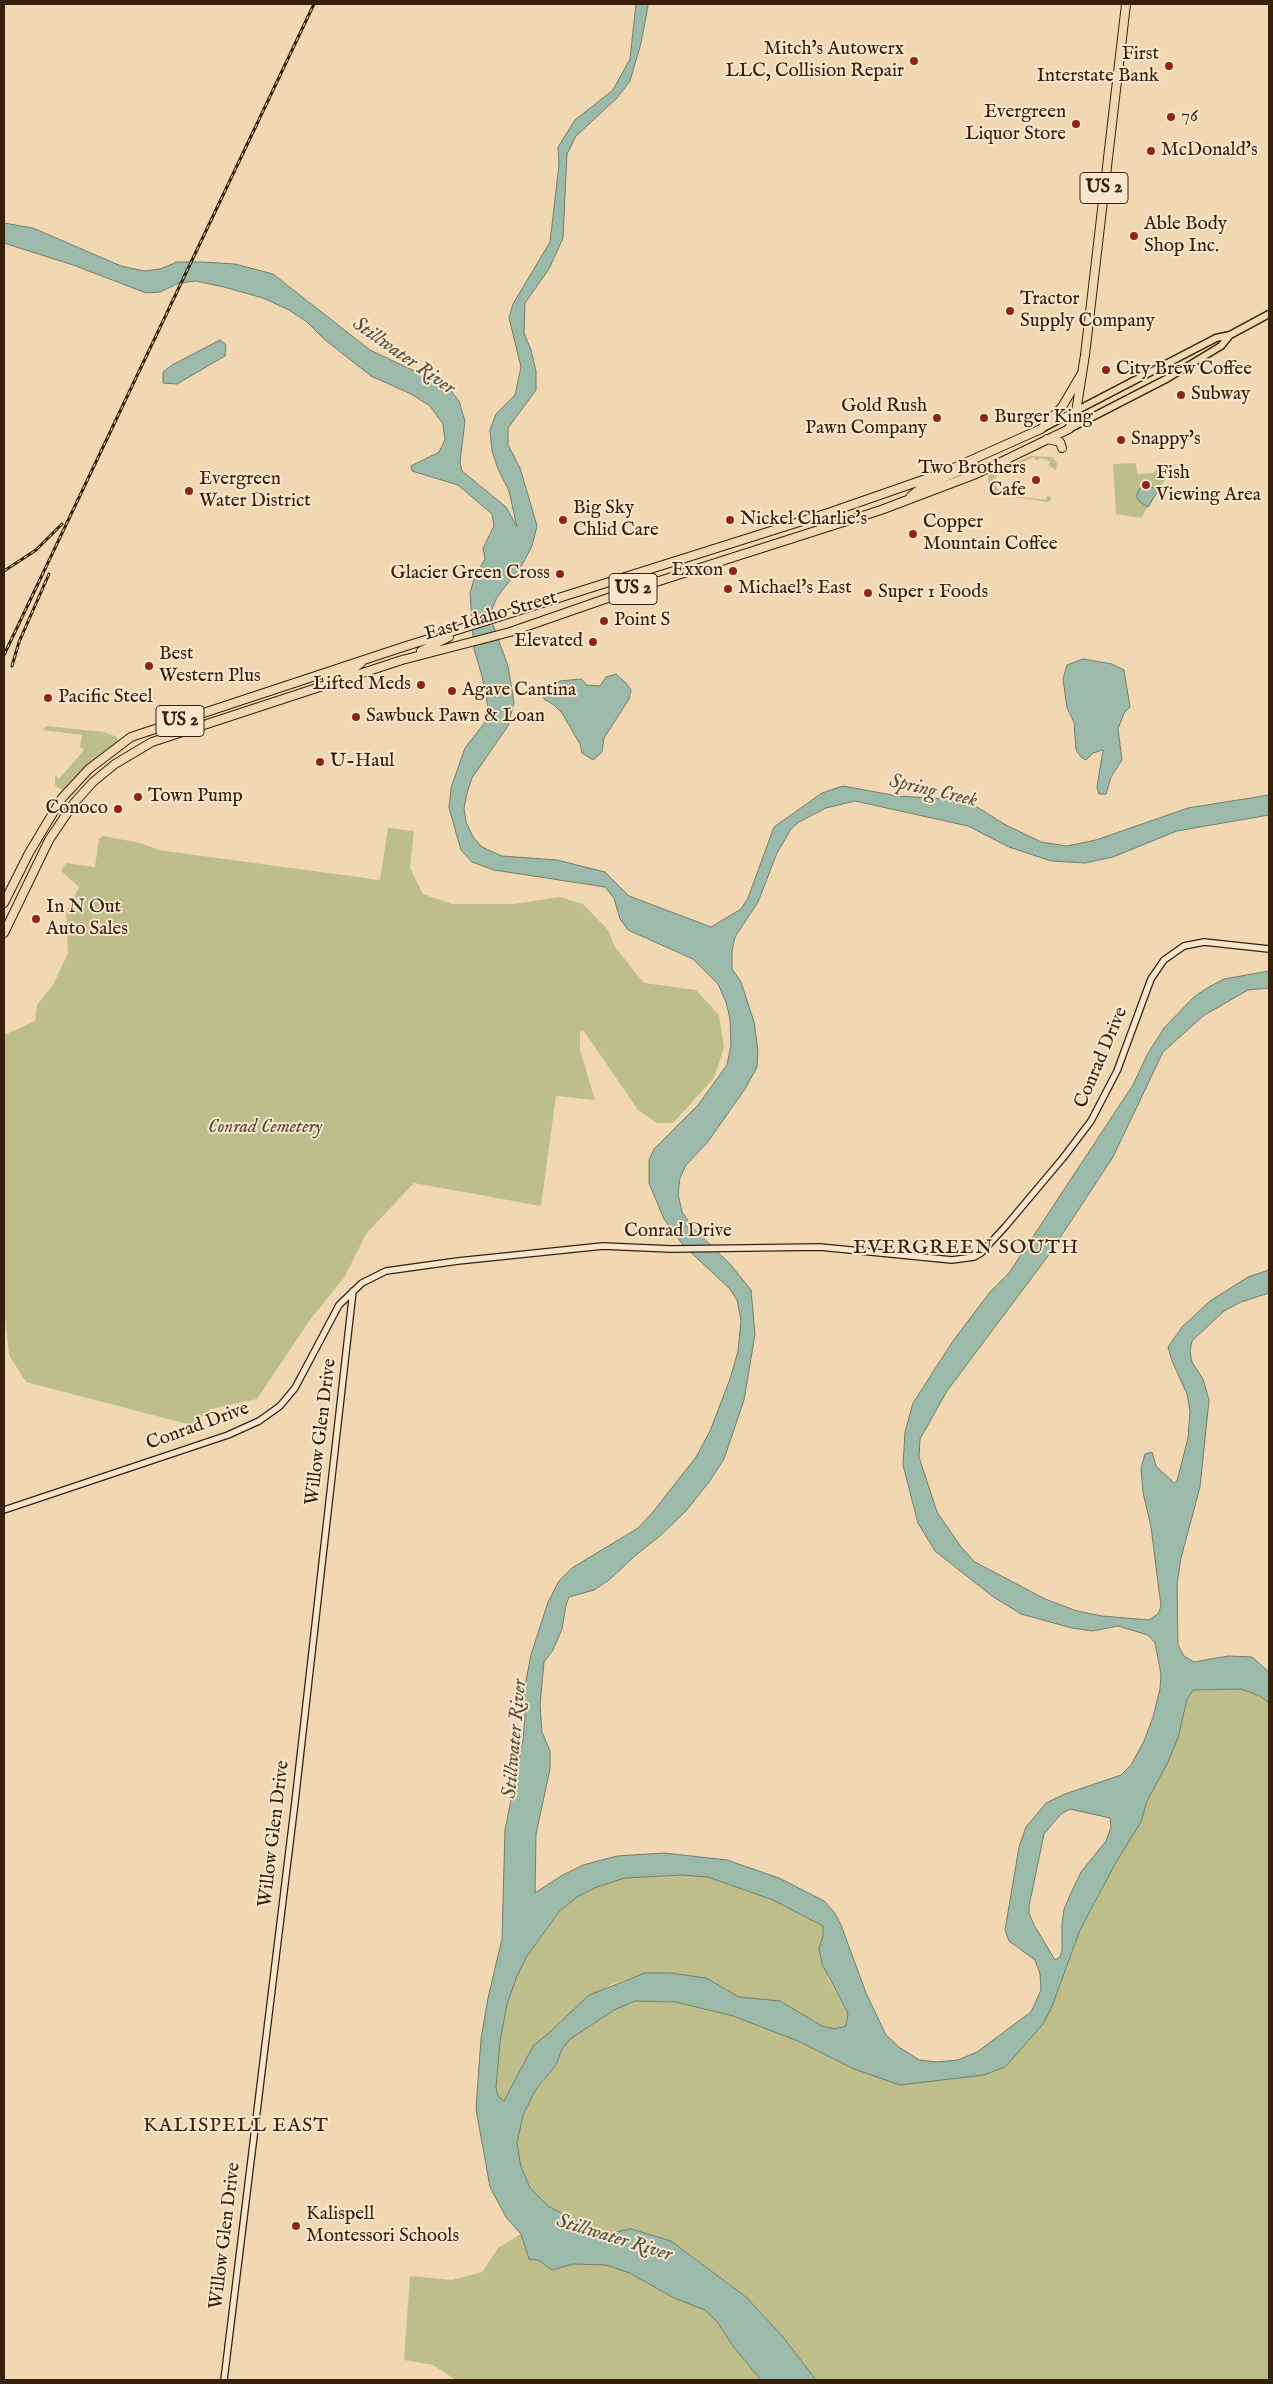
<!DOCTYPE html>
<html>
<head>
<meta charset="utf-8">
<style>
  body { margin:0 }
  #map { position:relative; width:1273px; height:2384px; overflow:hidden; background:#f2d8b2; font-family:"IM FELL English",serif }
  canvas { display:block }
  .frame { position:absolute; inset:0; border:5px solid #36200c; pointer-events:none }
</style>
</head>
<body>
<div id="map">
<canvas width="1273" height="2384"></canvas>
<div class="frame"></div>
</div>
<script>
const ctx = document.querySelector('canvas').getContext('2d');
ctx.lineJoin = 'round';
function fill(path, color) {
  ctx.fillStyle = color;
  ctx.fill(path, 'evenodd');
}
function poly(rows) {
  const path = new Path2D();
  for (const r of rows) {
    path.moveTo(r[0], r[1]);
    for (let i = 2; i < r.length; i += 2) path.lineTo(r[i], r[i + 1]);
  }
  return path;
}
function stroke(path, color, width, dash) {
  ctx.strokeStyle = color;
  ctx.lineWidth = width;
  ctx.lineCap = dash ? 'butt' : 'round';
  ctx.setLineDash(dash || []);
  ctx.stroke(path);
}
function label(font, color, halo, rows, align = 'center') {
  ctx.font = font + ' "IM FELL English",serif';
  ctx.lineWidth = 4;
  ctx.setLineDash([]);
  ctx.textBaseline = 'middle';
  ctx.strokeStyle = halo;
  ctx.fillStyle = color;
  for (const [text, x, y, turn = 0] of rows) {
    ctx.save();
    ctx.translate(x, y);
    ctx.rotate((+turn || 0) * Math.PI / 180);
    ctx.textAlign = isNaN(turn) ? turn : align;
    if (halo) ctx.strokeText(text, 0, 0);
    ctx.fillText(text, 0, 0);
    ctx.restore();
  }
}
fill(poly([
  [1031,456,1053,457,1057,463,1056,470,1048,465,1051,462,1041,458,1036,461,1034,457,1010,468,1011,472,1009,473,1007,469,996,474,997,479,993,478,997,489,1003,490,1003,495,1046,500,1047,496,1051,497,1051,500,1048,502,994,494,988,480,989,473],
  [1136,463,1137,474,1153,473,1160,466,1175,464,1141,518,1116,514,1113,464],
  [46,726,104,732,117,737,118,741,83,768,63,789,60,789,55,785,55,775,59,779,84,750,80,747,82,735,43,730],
  [388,828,414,831,410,868,423,894,452,904,514,904,560,897,583,904,608,930,615,947,644,983,696,990,719,1015,724,1047,714,1078,673,1123,657,1123,638,1110,584,1031,580,1032,580,1050,595,1100,556,1096,541,1206,414,1183,366,1234,344,1278,312,1317,257,1399,211,1409,191,1425,26,1382,9,1355,5,1318,4,1318,4,1035,35,1021,37,1005,53,985,68,953,66,913,79,887,61,871,66,863,95,867,99,839,102,836,141,843,158,850,380,880],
  [1241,1689,1260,1696,1269,1703,1269,2380,816,2380,783,2337,746,2297,671,2241,631,2229,605,2234,593,2230,548,2206,530,2188,521,2167,517,2143,523,2115,536,2089,556,2065,562,2049,570,2039,614,2010,635,2001,676,2002,733,2016,798,2041,854,2069,900,2085,984,2075,1051,2009,1080,1930,1115,1864,1141,1822,1147,1801,1178,1738,1187,1699,1193,1690],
  [682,1875,708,1877,773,1900,823,1926,827,1977,848,2013,847,2026,835,2029,822,2026,780,2001,739,1997,706,1978,671,1973,645,1973,610,1985,564,2018,550,2032,533,2046,504,2102,498,2096,496,2088,500,2042,507,2004,517,1976,527,1956,560,1912,577,1897,597,1887,625,1878],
  [521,2234,529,2259,538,2260,552,2270,573,2264,606,2265,630,2273,674,2298,705,2309,718,2323,733,2346,761,2380,456,2380,433,2365,404,2360,410,2276,452,2280,482,2272,498,2248]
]), '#bdbe8a');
const water = poly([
  [636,4,648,4,648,6,641,43,630,81,617,98,576,136,567,154,563,238,549,269,525,303,524,333,531,350,536,371,536,390,508,428,508,445,520,468,537,526,532,546,522,565,497,597,492,609,492,622,508,666,514,702,508,726,472,778,467,793,464,808,466,822,473,837,482,847,502,856,557,860,605,872,629,896,711,927,741,909,748,898,774,827,822,793,843,786,897,796,966,800,1004,824,1041,842,1067,846,1096,840,1188,808,1269,795,1269,815,1177,831,1113,857,1085,863,1051,861,1009,847,968,826,855,801,826,808,799,822,791,829,777,853,758,902,735,937,732,951,732,969,741,982,754,1022,758,1051,757,1067,745,1089,707,1143,686,1165,680,1178,678,1194,682,1212,694,1229,730,1264,751,1290,755,1334,744,1400,724,1459,709,1482,686,1511,661,1535,636,1555,609,1580,594,1590,569,1597,566,1605,562,1629,553,1650,544,1662,540,1705,542,1732,550,1751,550,1769,536,1834,535,1893,561,1876,583,1865,617,1856,664,1853,727,1860,779,1878,824,1901,834,1912,841,1925,866,1993,886,2035,899,2047,919,2060,937,2062,958,2060,977,2052,1031,2012,1041,1990,1040,1974,1035,1960,1009,1941,1005,1930,1019,1847,1026,1827,1046,1803,1065,1794,1121,1775,1131,1765,1144,1741,1153,1717,1160,1689,1161,1674,1155,1643,1148,1635,1118,1626,1093,1631,1072,1628,1021,1614,992,1596,935,1551,918,1523,903,1465,905,1432,913,1403,953,1341,990,1292,1009,1273,1133,1085,1147,1055,1164,1028,1194,997,1207,988,1224,979,1269,971,1269,988,1248,990,1203,1016,1163,1052,1113,1157,1048,1256,947,1391,920,1439,919,1457,937,1512,961,1547,975,1562,1045,1599,1077,1611,1102,1616,1149,1620,1158,1614,1161,1606,1151,1527,1143,1492,1141,1468,1145,1454,1152,1452,1156,1466,1174,1483,1177,1481,1188,1438,1190,1411,1187,1394,1172,1361,1168,1347,1182,1327,1210,1301,1248,1277,1269,1270,1269,1293,1241,1302,1224,1311,1192,1341,1190,1351,1192,1362,1203,1379,1209,1400,1200,1487,1181,1558,1177,1584,1178,1645,1184,1656,1194,1662,1228,1656,1252,1657,1269,1672,1269,1703,1260,1696,1241,1689,1193,1690,1187,1699,1178,1738,1168,1762,1147,1801,1141,1822,1115,1864,1080,1930,1051,2009,1043,2024,1005,2067,984,2075,900,2085,854,2069,798,2041,733,2016,676,2002,635,2001,614,2010,570,2039,562,2049,556,2065,536,2089,523,2115,517,2143,521,2167,530,2188,548,2206,593,2230,605,2234,631,2229,671,2241,746,2297,783,2337,816,2380,761,2380,733,2346,718,2323,705,2310,674,2298,630,2273,606,2265,573,2264,552,2270,538,2260,529,2259,521,2234,506,2217,490,2187,476,2109,481,2039,488,1998,502,1939,505,1830,523,1740,525,1717,524,1691,531,1655,548,1602,559,1581,572,1568,638,1528,653,1512,696,1457,710,1431,730,1379,738,1351,741,1320,737,1300,730,1289,683,1245,664,1219,649,1183,649,1160,654,1149,698,1105,727,1065,731,1045,730,1019,726,1002,718,984,693,959,628,930,620,919,614,898,605,887,494,870,472,862,461,850,449,808,451,788,465,748,486,721,488,707,482,676,474,649,470,593,475,576,485,559,483,548,494,526,492,514,458,485,412,471,411,466,439,452,445,440,443,424,430,406,411,394,371,376,324,339,307,322,289,310,263,298,224,287,196,281,179,283,160,292,146,293,76,266,4,243,4,223,33,228,121,266,144,271,160,269,177,262,202,262,235,264,273,274,370,350,448,387,459,401,465,421,460,462,462,471,506,507,517,527,509,491,498,469,492,451,490,430,496,414,515,395,521,367,509,318,513,304,550,242,559,165,558,147,575,120,613,90,630,59,636,4],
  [1070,1809,1110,1818,1111,1827,1106,1841,1081,1872,1071,1893,1064,1909,1062,1924,1062,1950,1060,1957,1055,1960,1034,1925,1029,1913,1029,1906,1044,1834,1061,1814,1070,1809],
  [682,1875,708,1877,773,1900,823,1926,823,1936,819,1949,822,1964,848,2013,846,2026,835,2029,822,2026,780,2001,739,1997,706,1978,671,1973,645,1973,589,1995,550,2032,533,2046,504,2101,498,2096,496,2088,500,2042,507,2004,517,1976,527,1956,559,1912,577,1897,597,1887,625,1878,682,1875],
  [220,340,226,345,225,356,177,384,163,383,163,372,172,365,220,340],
  [1150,486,1158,491,1148,507,1140,502,1136,496,1140,488,1150,486],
  [1083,659,1112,664,1124,670,1130,707,1124,713,1118,729,1122,760,1111,777,1106,794,1099,794,1097,787,1103,750,1093,753,1086,760,1082,758,1076,750,1074,722,1067,708,1063,679,1067,665,1083,659],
  [616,674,626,683,631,690,629,699,604,738,602,752,593,760,582,753,580,744,562,713,554,705,544,699,544,690,560,681,581,679,587,685,600,686,606,677,616,674]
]);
fill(water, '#9bbaaa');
stroke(water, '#737c6b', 1);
const secondary = poly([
  [4,1510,228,1435,259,1421,280,1406,295,1388,339,1305,362,1283,386,1271,458,1261,603,1246,671,1249,820,1247,952,1260,974,1257,981,1253,1005,1227,1063,1158,1091,1121,1117,1071,1151,979,1164,960,1184,946,1204,942,1269,949],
  [224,2380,295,1802,353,1291]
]);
const primary = poly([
  [1043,428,1216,338,1230,335,1269,314],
  [1069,429,1168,378,1221,346,1230,335]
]);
const highway = poly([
  [1047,439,1060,442,1062,448],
  [911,496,925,485,975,465],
  [421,651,449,637],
  [327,679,353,669,361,663],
  [4,903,29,853,62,798,89,769,131,737,400,648,831,512,940,474,1041,429,1062,407,1082,373],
  [4,933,49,840,74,803,93,782,115,764,152,742,402,660,510,632,631,590,881,510,976,474,1069,429,1076,412,1085,355,1126,4]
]);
stroke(secondary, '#36200c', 8);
stroke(primary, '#36200c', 9);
stroke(highway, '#36200c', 10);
stroke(secondary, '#f7e6cd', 5.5);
stroke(primary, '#f2d8b2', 6);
stroke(highway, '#f2d8b2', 8);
const rail = poly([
  [4,571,36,550,62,524],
  [4,655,314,4],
  [12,666,19,642,49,574]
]);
stroke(rail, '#36200c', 3);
stroke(rail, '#f7e6cd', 1, [4]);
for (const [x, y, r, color] of [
  [914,61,5,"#8f2418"],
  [1169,66,5,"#8f2418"],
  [1171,117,5,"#8f2418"],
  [1076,124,5,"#8f2418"],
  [1151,151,5,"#8f2418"],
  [1134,236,5,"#8f2418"],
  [1010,311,5,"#8f2418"],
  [1106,370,5,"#8f2418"],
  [1181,395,5,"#8f2418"],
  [937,418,5,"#8f2418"],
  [984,418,5,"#8f2418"],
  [1121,440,5,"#8f2418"],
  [1036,480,5,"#8f2418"],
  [1146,485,5,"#8f2418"],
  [189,491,5,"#8f2418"],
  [563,520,5,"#8f2418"],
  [730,520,5,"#8f2418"],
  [913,534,5,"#8f2418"],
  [733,571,5,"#8f2418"],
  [560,574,5,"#8f2418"],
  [728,589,5,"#8f2418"],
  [868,593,5,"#8f2418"],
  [604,621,5,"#8f2418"],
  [593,642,5,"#8f2418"],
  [149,666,5,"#8f2418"],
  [421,685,5,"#8f2418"],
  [452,691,5,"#8f2418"],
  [48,698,5,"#8f2418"],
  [356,717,5,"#8f2418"],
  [320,762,5,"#8f2418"],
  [138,797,5,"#8f2418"],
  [118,809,5,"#8f2418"],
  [36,919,5,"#8f2418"],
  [296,2226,5,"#8f2418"]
]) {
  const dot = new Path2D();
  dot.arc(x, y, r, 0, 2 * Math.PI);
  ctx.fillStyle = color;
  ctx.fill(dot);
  stroke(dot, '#f7e6cd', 2);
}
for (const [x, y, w] of [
  [1104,188,48],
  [633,589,48],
  [180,721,48]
]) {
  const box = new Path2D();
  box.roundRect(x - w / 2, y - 15.5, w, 31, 4);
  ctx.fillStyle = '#f7e6cd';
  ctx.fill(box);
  stroke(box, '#36200c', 1);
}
label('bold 18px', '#36200c', null, [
  ["US 2",1104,188],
  ["US 2",633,589],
  ["US 2",180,721]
]);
label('19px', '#36200c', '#f7e6cd', [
  ["Mitch's Autowerx",904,50,"right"],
  ["LLC, Collision Repair",904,72,"right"],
  ["First",1159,55,"right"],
  ["Interstate Bank",1159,77,"right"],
  ["Evergreen",1066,113,"right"],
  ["Liquor Store",1066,135,"right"],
  ["76",1181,117],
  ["McDonald's",1161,151],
  ["Able Body",1144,225],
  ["Shop Inc.",1144,247],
  ["Tractor",1020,300],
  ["Supply Company",1020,322],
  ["City Brew Coffee",1116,370],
  ["Subway",1191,395],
  ["Gold Rush",927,407,"right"],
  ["Pawn Company",927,429,"right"],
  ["Burger King",994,418],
  ["Snappy's",1131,440],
  ["Two Brothers",1026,469,"right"],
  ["Cafe",1026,491,"right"],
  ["Fish",1156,474],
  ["Viewing Area",1156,496],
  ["Evergreen",199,480],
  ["Water District",199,502],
  ["Big Sky",573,509],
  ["Chlid Care",573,531],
  ["Nickel Charlie's",740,520],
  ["Copper",923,523],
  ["Mountain Coffee",923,545],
  ["Exxon",723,571,"right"],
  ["Glacier Green Cross",550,574,"right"],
  ["Michael's East",738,589],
  ["Super 1 Foods",878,593],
  ["Point S",614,621],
  ["Elevated",583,642,"right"],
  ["Best",159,655],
  ["Western Plus",159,677],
  ["Lifted Meds",411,685,"right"],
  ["Agave Cantina",462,691],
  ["Pacific Steel",58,698],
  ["Sawbuck Pawn & Loan",366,717],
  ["U-Haul",330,762],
  ["Town Pump",148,797],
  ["Conoco",108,809,"right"],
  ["In N Out",46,908],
  ["Auto Sales",46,930],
  ["Kalispell",306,2215],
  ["Montessori Schools",306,2237]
], 'left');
label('19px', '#36200c', '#f7e6cd', [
  ["East Idaho Street",491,617,-16],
  ["Conrad Drive",1102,1058,-67],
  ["Conrad Drive",678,1232],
  ["Conrad Drive",198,1427,-20],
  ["Willow Glen Drive",322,1432,-83],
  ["Willow Glen Drive",275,1834,-83],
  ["Willow Glen Drive",226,2236,-83]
]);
label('italic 19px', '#58482c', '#f7e6cd', [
  ["Conrad Cemetery",265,1128]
]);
label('italic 20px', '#544e3b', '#f7e6cd', [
  ["Stillwater River",403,357,35],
  ["Spring Creek",933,792,13],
  ["Stillwater River",516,1739,-85],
  ["Stillwater River",614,2239,17]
]);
ctx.letterSpacing = '1px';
label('20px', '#36200c', '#f7e6cd', [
  ["EVERGREEN SOUTH",966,1249],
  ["KALISPELL EAST",236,2127]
]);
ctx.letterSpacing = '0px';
</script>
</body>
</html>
